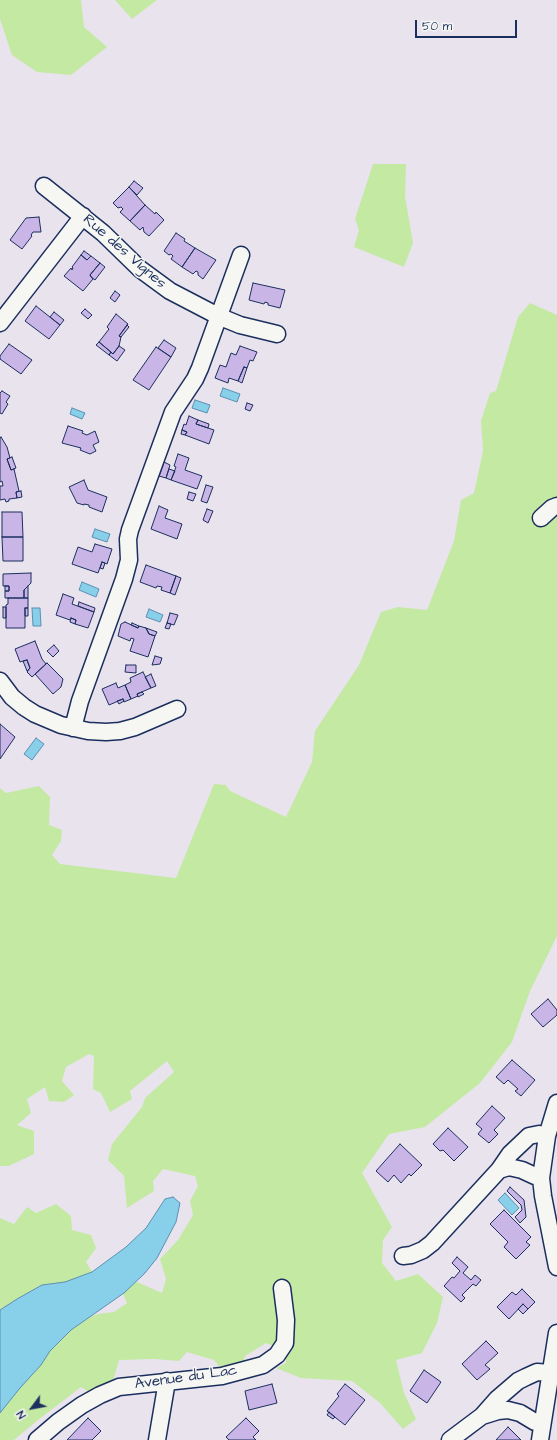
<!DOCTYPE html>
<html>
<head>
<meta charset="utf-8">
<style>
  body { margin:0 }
  #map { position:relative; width:557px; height:1440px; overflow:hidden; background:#e9e3ee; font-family:"Architects Daughter",sans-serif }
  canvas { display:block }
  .north { position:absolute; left:12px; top:1388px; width:40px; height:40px; -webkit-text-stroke:3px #f6f6f2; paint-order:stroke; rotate:238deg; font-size:11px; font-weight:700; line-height:16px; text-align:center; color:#1b2f5e }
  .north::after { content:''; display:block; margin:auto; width:14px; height:18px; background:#1b2f5e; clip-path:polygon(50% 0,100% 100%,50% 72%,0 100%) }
  .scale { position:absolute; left:415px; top:20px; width:102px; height:18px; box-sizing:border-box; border:2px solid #1b2f5e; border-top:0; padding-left:5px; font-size:12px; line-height:14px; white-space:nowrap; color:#1b2f5e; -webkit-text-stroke:3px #f6f6f2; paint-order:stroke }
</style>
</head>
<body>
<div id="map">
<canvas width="557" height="1440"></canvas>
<div class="north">N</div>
<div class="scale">50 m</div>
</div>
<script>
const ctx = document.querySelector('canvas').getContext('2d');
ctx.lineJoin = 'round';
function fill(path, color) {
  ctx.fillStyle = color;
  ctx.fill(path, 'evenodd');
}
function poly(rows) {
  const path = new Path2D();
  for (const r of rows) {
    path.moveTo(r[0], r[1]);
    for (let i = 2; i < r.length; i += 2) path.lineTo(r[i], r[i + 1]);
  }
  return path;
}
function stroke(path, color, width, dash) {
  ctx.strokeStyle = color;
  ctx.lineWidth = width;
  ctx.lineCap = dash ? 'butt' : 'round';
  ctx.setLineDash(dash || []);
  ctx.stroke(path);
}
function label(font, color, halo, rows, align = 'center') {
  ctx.font = font + ' "Architects Daughter",sans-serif';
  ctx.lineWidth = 3;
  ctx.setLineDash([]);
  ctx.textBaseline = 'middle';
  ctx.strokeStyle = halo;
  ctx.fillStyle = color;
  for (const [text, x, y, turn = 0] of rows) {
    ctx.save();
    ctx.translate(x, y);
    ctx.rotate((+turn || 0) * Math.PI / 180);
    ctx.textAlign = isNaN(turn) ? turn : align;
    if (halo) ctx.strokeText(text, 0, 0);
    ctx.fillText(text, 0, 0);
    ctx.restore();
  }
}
fill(poly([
  [0,0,81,0,84,27,107,47,71,75,37,72,12,55,0,19],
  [115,0,157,0,132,19],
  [373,164,406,164,405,196,413,243,404,267,354,247,359,230,355,219],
  [530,303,557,315,557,936,530,991,512,1042,480,1083,425,1127,389,1134,362,1173,392,1227,383,1240,382,1263,396,1281,418,1274,443,1297,437,1323,422,1353,396,1360,404,1393,416,1419,403,1429,380,1403,352,1381,301,1378,276,1368,286,1363,286,1351,266,1343,245,1356,240,1373,227,1376,214,1360,187,1352,179,1361,154,1359,119,1360,113,1381,89,1392,81,1387,38,1420,14,1440,0,1440,0,1405,72,1323,98,1314,114,1312,127,1303,122,1291,127,1283,137,1282,162,1293,166,1279,160,1259,178,1240,193,1215,190,1201,198,1186,195,1176,163,1169,153,1181,154,1191,127,1208,124,1176,108,1160,112,1144,142,1107,145,1098,174,1072,167,1061,130,1091,132,1099,110,1112,101,1093,93,1089,94,1056,89,1054,66,1067,62,1081,74,1095,64,1102,49,1101,45,1087,27,1099,31,1113,17,1125,34,1131,34,1154,9,1166,0,1166,0,788,6,793,39,786,50,797,49,825,62,830,61,841,52,855,60,864,176,878,214,784,226,785,230,791,286,817,312,762,315,731,359,665,381,612,398,607,427,610,454,541,461,500,474,493,483,451,481,421,490,393,496,391,518,317],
  [56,1204,71,1216,72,1230,91,1235,96,1248,86,1262,92,1272,65,1282,42,1285,17,1299,0,1310,0,1218,14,1224,27,1207,36,1213]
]), '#c4e9a3');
const water = poly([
  [223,388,240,394,237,402,220,396,223,388],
  [195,400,210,405,207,413,192,408,195,400],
  [72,408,85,413,82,419,70,414,72,408],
  [95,529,110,534,107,542,92,537,95,529],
  [82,582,99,589,96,597,79,590,82,582],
  [32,608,40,608,41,626,33,626,32,608],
  [149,609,163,615,160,622,146,617,149,609],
  [36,738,44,744,32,760,24,754,36,738],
  [505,1193,519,1208,512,1215,498,1200,505,1193],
  [173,1197,180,1203,176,1222,157,1258,145,1273,124,1293,71,1330,50,1351,41,1365,20,1388,0,1413,0,1310,17,1299,42,1285,65,1282,92,1272,126,1247,146,1228,165,1199,173,1197]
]);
fill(water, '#88cfe9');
stroke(water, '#5c8fb1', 1);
const building = poly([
  [134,181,143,188,137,195,129,187,134,181],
  [129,187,145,205,130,221,120,212,123,209,121,207,118,208,113,203,129,187],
  [145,205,155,214,156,212,164,220,149,236,144,232,143,227,140,230,130,221,145,205],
  [39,217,41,232,33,232,31,235,32,236,22,249,10,240,26,218,39,217],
  [176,233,185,239,184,241,195,248,182,267,171,259,173,256,171,254,169,255,164,251,176,233],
  [195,248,216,260,203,279,198,275,198,272,196,271,193,274,182,267,195,248],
  [84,251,91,256,87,260,81,255,84,251],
  [81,255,87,260,91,256,100,263,90,275,93,279,83,291,64,276,71,268,72,270,73,268,72,267,81,255],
  [100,263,105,267,95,280,91,277,90,275,100,263],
  [253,283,285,290,280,308,268,305,268,303,265,302,264,304,249,300,253,283],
  [115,291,120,295,115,302,110,298,115,291],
  [36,306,60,325,49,339,25,321,36,306],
  [85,309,92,315,88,319,81,313,85,309],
  [54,312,64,320,60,325,50,317,54,312],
  [116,314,128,324,119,336,121,337,119,346,113,354,99,342,109,329,107,327,116,314],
  [127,325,129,327,121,337,119,336,127,325],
  [164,340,176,348,171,357,158,348,164,340],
  [99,342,111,352,109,355,96,345,99,342],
  [9,344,32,360,21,374,0,359,0,356,9,344],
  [119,346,125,350,117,361,109,355,111,352,113,354,119,346],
  [240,346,257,352,253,361,250,360,247,368,244,367,238,381,229,378,228,383,215,378,220,365,226,367,231,353,236,355,240,346],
  [156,347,171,357,149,390,133,380,156,347],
  [244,367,247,368,242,383,238,381,244,367],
  [2,391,10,396,6,402,8,404,2,414,0,413,0,393,2,391],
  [247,403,253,405,250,411,245,409,247,403],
  [189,416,198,420,196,424,214,430,209,444,185,435,187,432,182,430,184,424,186,425,189,416],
  [198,420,209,424,208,428,196,424,198,420],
  [68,426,83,431,82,433,87,435,95,431,99,442,93,445,96,451,90,454,80,450,81,448,62,443,68,426],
  [182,430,187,432,185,435,181,434,182,430],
  [1,437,7,447,10,458,7,459,11,470,14,469,19,491,16,492,17,498,9,499,9,501,6,502,5,499,0,500,0,486,3,486,2,481,0,482,0,438,1,437],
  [178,454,189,458,185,470,202,476,197,489,171,480,176,467,174,466,178,454],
  [12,457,16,468,11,470,7,459,12,457],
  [164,462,170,465,166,478,159,476,164,462],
  [169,469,175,471,171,480,166,478,169,469],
  [84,480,88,490,107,497,102,512,89,507,89,505,84,504,84,505,77,503,69,487,84,480],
  [206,485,213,487,207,503,201,501,206,485],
  [21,491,22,497,17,498,16,492,21,491],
  [189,492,196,494,193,501,187,499,189,492],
  [159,506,168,510,165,518,182,524,177,539,151,529,159,506],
  [207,509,213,511,208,523,203,520,207,509],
  [2,512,22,512,23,537,2,537,2,512],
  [2,537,23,537,23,561,3,561,2,537],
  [95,544,112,549,107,564,102,562,98,573,72,564,78,547,92,552,95,544],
  [102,562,105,563,103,569,100,568,102,562],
  [146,565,176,576,170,593,161,590,162,587,157,586,156,588,140,582,146,565],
  [31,573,31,583,24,590,24,598,5,598,5,591,9,591,9,586,3,586,3,574,31,573],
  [176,576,181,578,175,595,170,593,176,576],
  [5,586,9,586,9,591,5,591,5,586],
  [28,586,28,598,24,598,24,590,28,586],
  [63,594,74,598,72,604,94,612,88,628,75,624,76,620,71,618,70,620,56,615,63,594],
  [8,598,28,598,28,608,25,608,25,628,6,628,6,605,8,604,8,598],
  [79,602,95,608,94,612,78,606,79,602],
  [3,607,6,607,6,618,3,618,3,607],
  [25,608,28,608,28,616,25,616,25,608],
  [170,613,178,615,174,625,167,623,170,613],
  [71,618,76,620,75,624,70,622,71,618],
  [125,622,138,628,139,626,146,628,149,634,155,636,148,657,130,651,134,639,131,638,130,641,118,636,121,624,125,622],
  [132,623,139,626,138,628,131,625,132,623],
  [167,623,171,624,169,629,165,628,167,623],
  [146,628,157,632,155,636,149,634,146,628],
  [35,641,42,659,46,664,32,677,27,672,30,668,27,660,20,662,15,649,35,641],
  [54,645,59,651,53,657,47,651,54,645],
  [155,656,162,658,160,664,152,665,155,656],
  [27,660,30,668,27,671,23,661,27,660],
  [47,663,63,679,61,687,53,694,35,674,47,663],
  [126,665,136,665,136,673,125,672,126,665],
  [143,672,151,688,137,694,138,696,131,699,125,685,131,682,130,678,143,672],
  [151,674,156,686,151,688,145,677,151,674],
  [116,683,118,688,125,685,131,699,124,702,123,699,109,705,102,689,116,683],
  [142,692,144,694,138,697,137,694,142,692],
  [123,699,124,701,119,704,117,701,123,699],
  [0,724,15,737,0,759,0,724],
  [548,999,557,1010,557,1015,543,1027,531,1014,548,999],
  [512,1060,535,1080,521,1096,515,1091,518,1089,508,1080,504,1084,496,1077,512,1060],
  [492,1106,505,1118,494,1130,498,1134,489,1143,478,1134,482,1129,476,1124,492,1106],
  [448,1128,468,1147,454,1161,443,1150,440,1151,433,1144,448,1128],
  [400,1144,422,1165,411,1176,409,1174,401,1183,394,1175,388,1182,376,1171,400,1144],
  [510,1187,524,1200,526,1217,520,1223,515,1217,522,1210,521,1205,507,1191,510,1187],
  [504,1210,531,1237,526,1242,530,1245,516,1259,504,1247,508,1242,490,1224,504,1210],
  [457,1257,468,1267,463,1273,471,1280,475,1275,481,1280,476,1286,473,1284,462,1295,465,1298,461,1302,444,1286,452,1277,454,1278,460,1271,452,1263,457,1257],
  [522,1289,535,1302,528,1309,523,1304,509,1319,497,1307,512,1292,516,1295,522,1289],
  [523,1304,528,1309,523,1314,518,1309,523,1304],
  [486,1341,498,1353,485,1365,490,1369,477,1380,462,1364,486,1341],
  [424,1370,441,1382,427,1403,410,1391,424,1370],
  [272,1384,277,1403,249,1410,245,1391,272,1384],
  [345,1384,365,1400,345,1425,327,1411,339,1396,337,1394,345,1384],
  [329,1412,335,1417,333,1419,327,1415,329,1412],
  [88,1418,101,1431,92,1440,67,1440,88,1418],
  [246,1418,259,1431,253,1437,256,1440,229,1440,226,1437,246,1418],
  [508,1427,521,1440,496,1440,508,1427]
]);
fill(building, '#cab6e6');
stroke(building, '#1b2f5e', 1);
const street = poly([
  [44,186,103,233,140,269,170,291,218,316,240,325,277,334],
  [0,323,83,216],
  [541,518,552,508,557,506],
  [0,681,12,697,24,707,35,714,61,725,88,731,106,732,120,731,135,727,177,709],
  [73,728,80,701,124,579,129,560,128,539,130,530,173,412,195,379,200,368,241,255],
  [557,1103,547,1136,541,1178,543,1196,557,1267],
  [499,1170,509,1167,522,1170,535,1176,541,1178],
  [403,1256,411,1255,423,1250,432,1243,499,1170,510,1154,529,1136,539,1134,547,1136],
  [482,1416,498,1411,508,1410,520,1413,535,1422,542,1422],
  [37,1440,58,1422,82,1405,100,1395,119,1387,222,1376,263,1365,277,1355,285,1343,286,1320,282,1288],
  [157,1440,167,1381],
  [450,1440,482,1416,497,1399,518,1381,526,1377,537,1372,551,1373],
  [540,1440,557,1333]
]);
stroke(street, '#1b2f5e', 19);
stroke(street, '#f6f6f2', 16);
label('15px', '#1b2f5e', '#f6f6f2', [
  ["Rue des Vignes",124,252,41],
  ["Avenue du Lac",186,1378,-8]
]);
</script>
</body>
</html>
